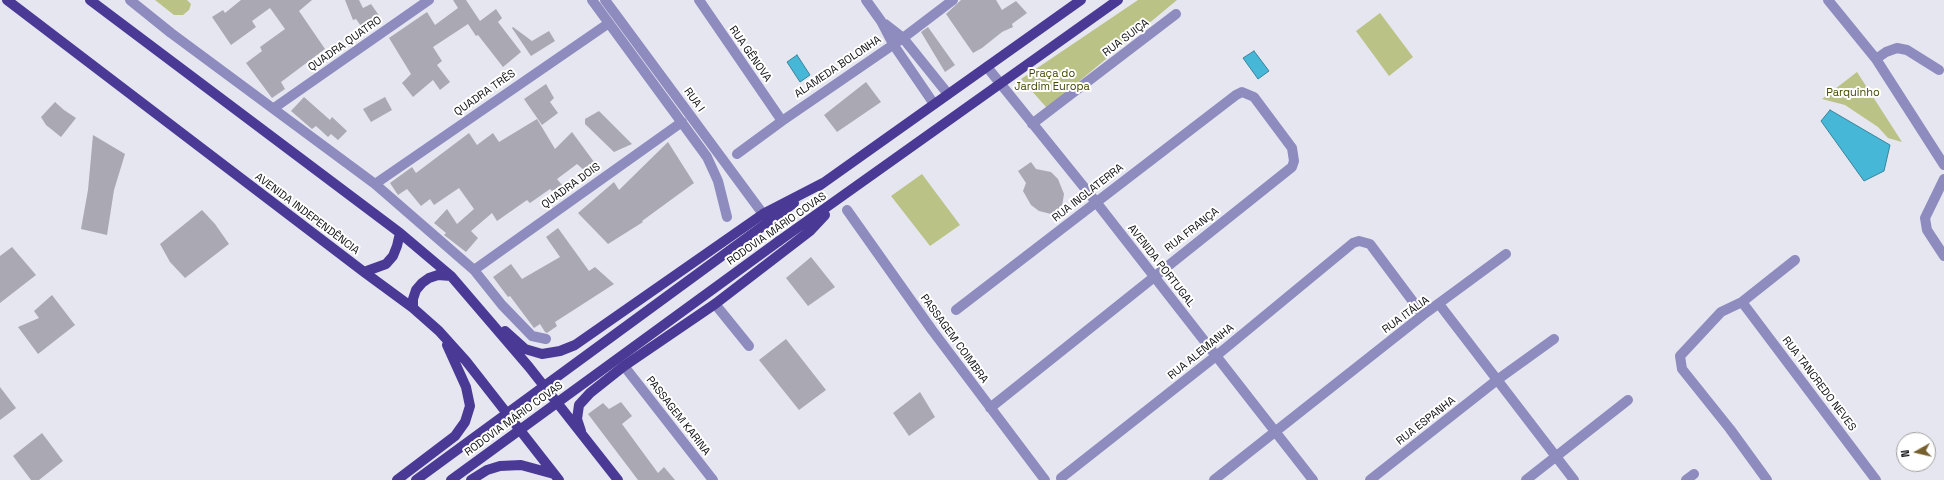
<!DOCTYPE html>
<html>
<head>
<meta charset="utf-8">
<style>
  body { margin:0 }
  #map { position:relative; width:1944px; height:480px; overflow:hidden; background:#e6e6f0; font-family:"Space Grotesk",sans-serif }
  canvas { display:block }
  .north { position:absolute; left:1896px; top:432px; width:40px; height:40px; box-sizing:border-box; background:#fff; border:1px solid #9f9fa0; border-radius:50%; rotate:262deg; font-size:11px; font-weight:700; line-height:16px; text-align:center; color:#0f0f12 }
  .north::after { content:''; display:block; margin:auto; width:14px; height:18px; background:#765f2f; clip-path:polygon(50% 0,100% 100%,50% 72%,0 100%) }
</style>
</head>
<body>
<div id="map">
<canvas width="1944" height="480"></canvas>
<div class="north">N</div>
</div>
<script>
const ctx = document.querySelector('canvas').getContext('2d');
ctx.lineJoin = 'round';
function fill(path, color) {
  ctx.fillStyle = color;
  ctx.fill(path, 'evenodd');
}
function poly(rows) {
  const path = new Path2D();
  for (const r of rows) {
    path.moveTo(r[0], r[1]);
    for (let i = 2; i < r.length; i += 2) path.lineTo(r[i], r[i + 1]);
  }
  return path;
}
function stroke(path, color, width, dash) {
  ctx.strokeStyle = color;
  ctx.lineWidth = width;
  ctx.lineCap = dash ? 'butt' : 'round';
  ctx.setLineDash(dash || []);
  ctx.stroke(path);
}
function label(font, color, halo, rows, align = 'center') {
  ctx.font = font + ' "Space Grotesk",sans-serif';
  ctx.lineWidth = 4;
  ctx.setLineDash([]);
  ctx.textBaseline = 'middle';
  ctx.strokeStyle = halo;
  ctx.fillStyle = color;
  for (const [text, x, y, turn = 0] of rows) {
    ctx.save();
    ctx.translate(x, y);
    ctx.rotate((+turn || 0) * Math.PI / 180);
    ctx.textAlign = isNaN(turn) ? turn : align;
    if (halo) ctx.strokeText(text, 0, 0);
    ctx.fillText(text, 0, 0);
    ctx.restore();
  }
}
fill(poly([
  [155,0,187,0,191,4,189,10,183,15,174,15],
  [1138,0,1177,0,1047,108,1021,79],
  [1380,13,1413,57,1389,76,1356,31],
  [1857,72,1902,142,1888,138,1878,127,1845,105,1822,99],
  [922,174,960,225,930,246,891,196]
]), '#bbc285');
const water = poly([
  [1254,51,1269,71,1258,79,1243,58,1254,51],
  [797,55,810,75,800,82,787,62,797,55],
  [1830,110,1890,145,1884,171,1864,181,1821,121,1830,110]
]);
fill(water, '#47b7d7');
stroke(water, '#36859c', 1);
fill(poly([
  [241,0,312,0,299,11,325,49,281,82,285,89,272,98,246,63,262,51,260,47,285,29,270,8,252,21,256,27,231,45,212,17,223,10,225,13],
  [345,0,359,0,363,8,371,4,380,17,363,29,356,19,353,20],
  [453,0,466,0,480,21,496,9,502,18,498,22,521,52,503,67,478,35,476,36,468,24,433,47,442,61,437,65,450,82,440,90,433,80,413,97,402,83,411,74,389,38,427,12,435,25,458,8],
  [961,0,996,0,1002,10,1016,1,1027,13,1012,24,1013,27,1002,32,982,48,973,53,946,14],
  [513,27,532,41,549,31,555,41,531,56,512,28],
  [928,27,955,65,945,72,921,32],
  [866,82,881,102,837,132,824,115],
  [546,84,554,98,550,102,558,113,542,125,524,99],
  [304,97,330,120,332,117,347,131,338,140,331,134,328,137,316,126,312,129,291,111],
  [385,97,392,110,371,122,363,109],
  [55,102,64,110,76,118,61,137,46,125,41,117],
  [599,111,632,144,614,152,585,124,585,119],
  [537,119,555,149,572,132,597,166,585,171,577,164,557,179,562,185,552,191,550,189,530,203,527,200,497,221,492,213,471,231,478,238,466,252,444,235,446,233,434,223,447,209,457,224,474,209,459,188,434,205,430,199,421,206,407,189,398,195,390,183,412,167,416,173,469,133,477,145,493,133,499,142],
  [93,135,125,154,114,190,107,235,81,229,88,190],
  [668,142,694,183,642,221,643,222,608,244,578,213,614,182,619,190],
  [1031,162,1036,169,1051,172,1058,179,1064,194,1061,212,1055,215,1039,211,1031,205,1023,191,1026,183,1018,171],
  [202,210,215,224,229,244,185,278,170,262,160,244],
  [558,228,589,271,595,267,614,284,555,322,557,326,547,333,545,332,540,324,534,328,510,296,508,297,493,277,511,264,522,279,560,257,546,237],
  [12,247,36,275,0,303,0,256],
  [811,257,835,287,808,306,786,278],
  [52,295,75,325,38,354,18,327,39,318,34,311],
  [786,339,826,390,799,410,759,360],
  [0,387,16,408,0,420],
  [920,392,935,417,909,436,893,413],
  [621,402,632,416,622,424,658,473,664,467,675,480,638,480,588,414,603,403,609,409],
  [42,433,63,461,39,480,31,480,13,456]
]), '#aaa8b2');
stroke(poly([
  [130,0,171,33,375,184,474,270,502,305,532,336,546,339],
  [592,0,707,157,718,181,727,217],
  [605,0,763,214],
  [699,0,782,121],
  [866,0,881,21,893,44,934,104],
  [1828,0,1876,59,1944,165],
  [885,24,903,38,948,94],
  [1876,59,1886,52,1897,48,1907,50,1939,70],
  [987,67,1096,202,1313,480],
  [274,108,429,0],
  [1032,124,1176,14],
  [737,154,782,121,903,38,953,0],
  [1944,179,1925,218,1927,230,1944,256],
  [375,184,609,23],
  [847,210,932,330,1045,480],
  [474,270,682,122],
  [1742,302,1876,480],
  [715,304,749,346],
  [1439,304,1574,480],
  [956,310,1236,95,1242,92,1254,97,1292,148,1294,161,1292,167,990,408],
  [624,366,713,480],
  [1061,478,1216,356,1353,243,1359,241,1370,244,1423,315],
  [1214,480,1423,315,1506,254],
  [1370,480,1497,380,1554,339],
  [1526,480,1628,400],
  [1686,480,1694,474],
  [1767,480,1730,429,1682,369,1680,356,1721,312,1742,302,1795,260]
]), '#8e8bbf', 10);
stroke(poly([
  [7,0,364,272,413,308,439,331,466,361,559,480],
  [90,0,400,233,451,276,529,367,618,480],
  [819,186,1081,0],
  [767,223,794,203],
  [779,241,1118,0],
  [364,272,386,264,393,256,397,246,400,233],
  [413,308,413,299,416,290,422,283,429,278,438,275,451,276],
  [505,331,525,349,542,354,560,351,575,345,763,214,823,183],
  [581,431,577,419,579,405,590,393,624,366,715,304,810,231,825,215],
  [397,480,455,436,465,422,470,406,466,387,447,345],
  [471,480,487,470,500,466,521,465,554,474]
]), '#4a3a96', 10);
stroke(poly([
  [416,480,767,223],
  [451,480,779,241]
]), '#4a3a96', 10);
label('11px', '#0f0f12', '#fff', [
  ["RUA SUIÇA",1126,38,-37],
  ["QUADRA QUATRO",345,44,-35],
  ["RUA GÊNOVA",750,54,55],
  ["ALAMEDA BOLONHA",838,67,-34],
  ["QUADRA TRÊS",485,93,-35],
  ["RUA I",694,100,54],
  ["QUADRA DOIS",571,186,-36],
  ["RUA INGLATERRA",1088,193,-38],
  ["AVENIDA INDEPENDÊNCIA",307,214,37],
  ["RODOVIA MÁRIO COVAS",777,229,-35],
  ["RUA FRANÇA",1192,230,-38],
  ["AVENIDA PORTUGAL",1161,266,52],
  ["RUA ITÁLIA",1406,315,-36],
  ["PASSAGEM COIMBRA",954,339,54],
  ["RUA ALEMANHA",1201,352,-39],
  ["RUA TANCREDO NEVES",1819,384,53],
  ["PASSAGEM KARINA",678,416,52],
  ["RODOVIA MÁRIO COVAS",514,419,-36],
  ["RUA ESPANHA",1426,421,-38]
]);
label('11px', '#454905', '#fff', [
  ["Praça do",1052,74],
  ["Jardim Europa",1052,87],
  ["Parquinho",1853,93]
]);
</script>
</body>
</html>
